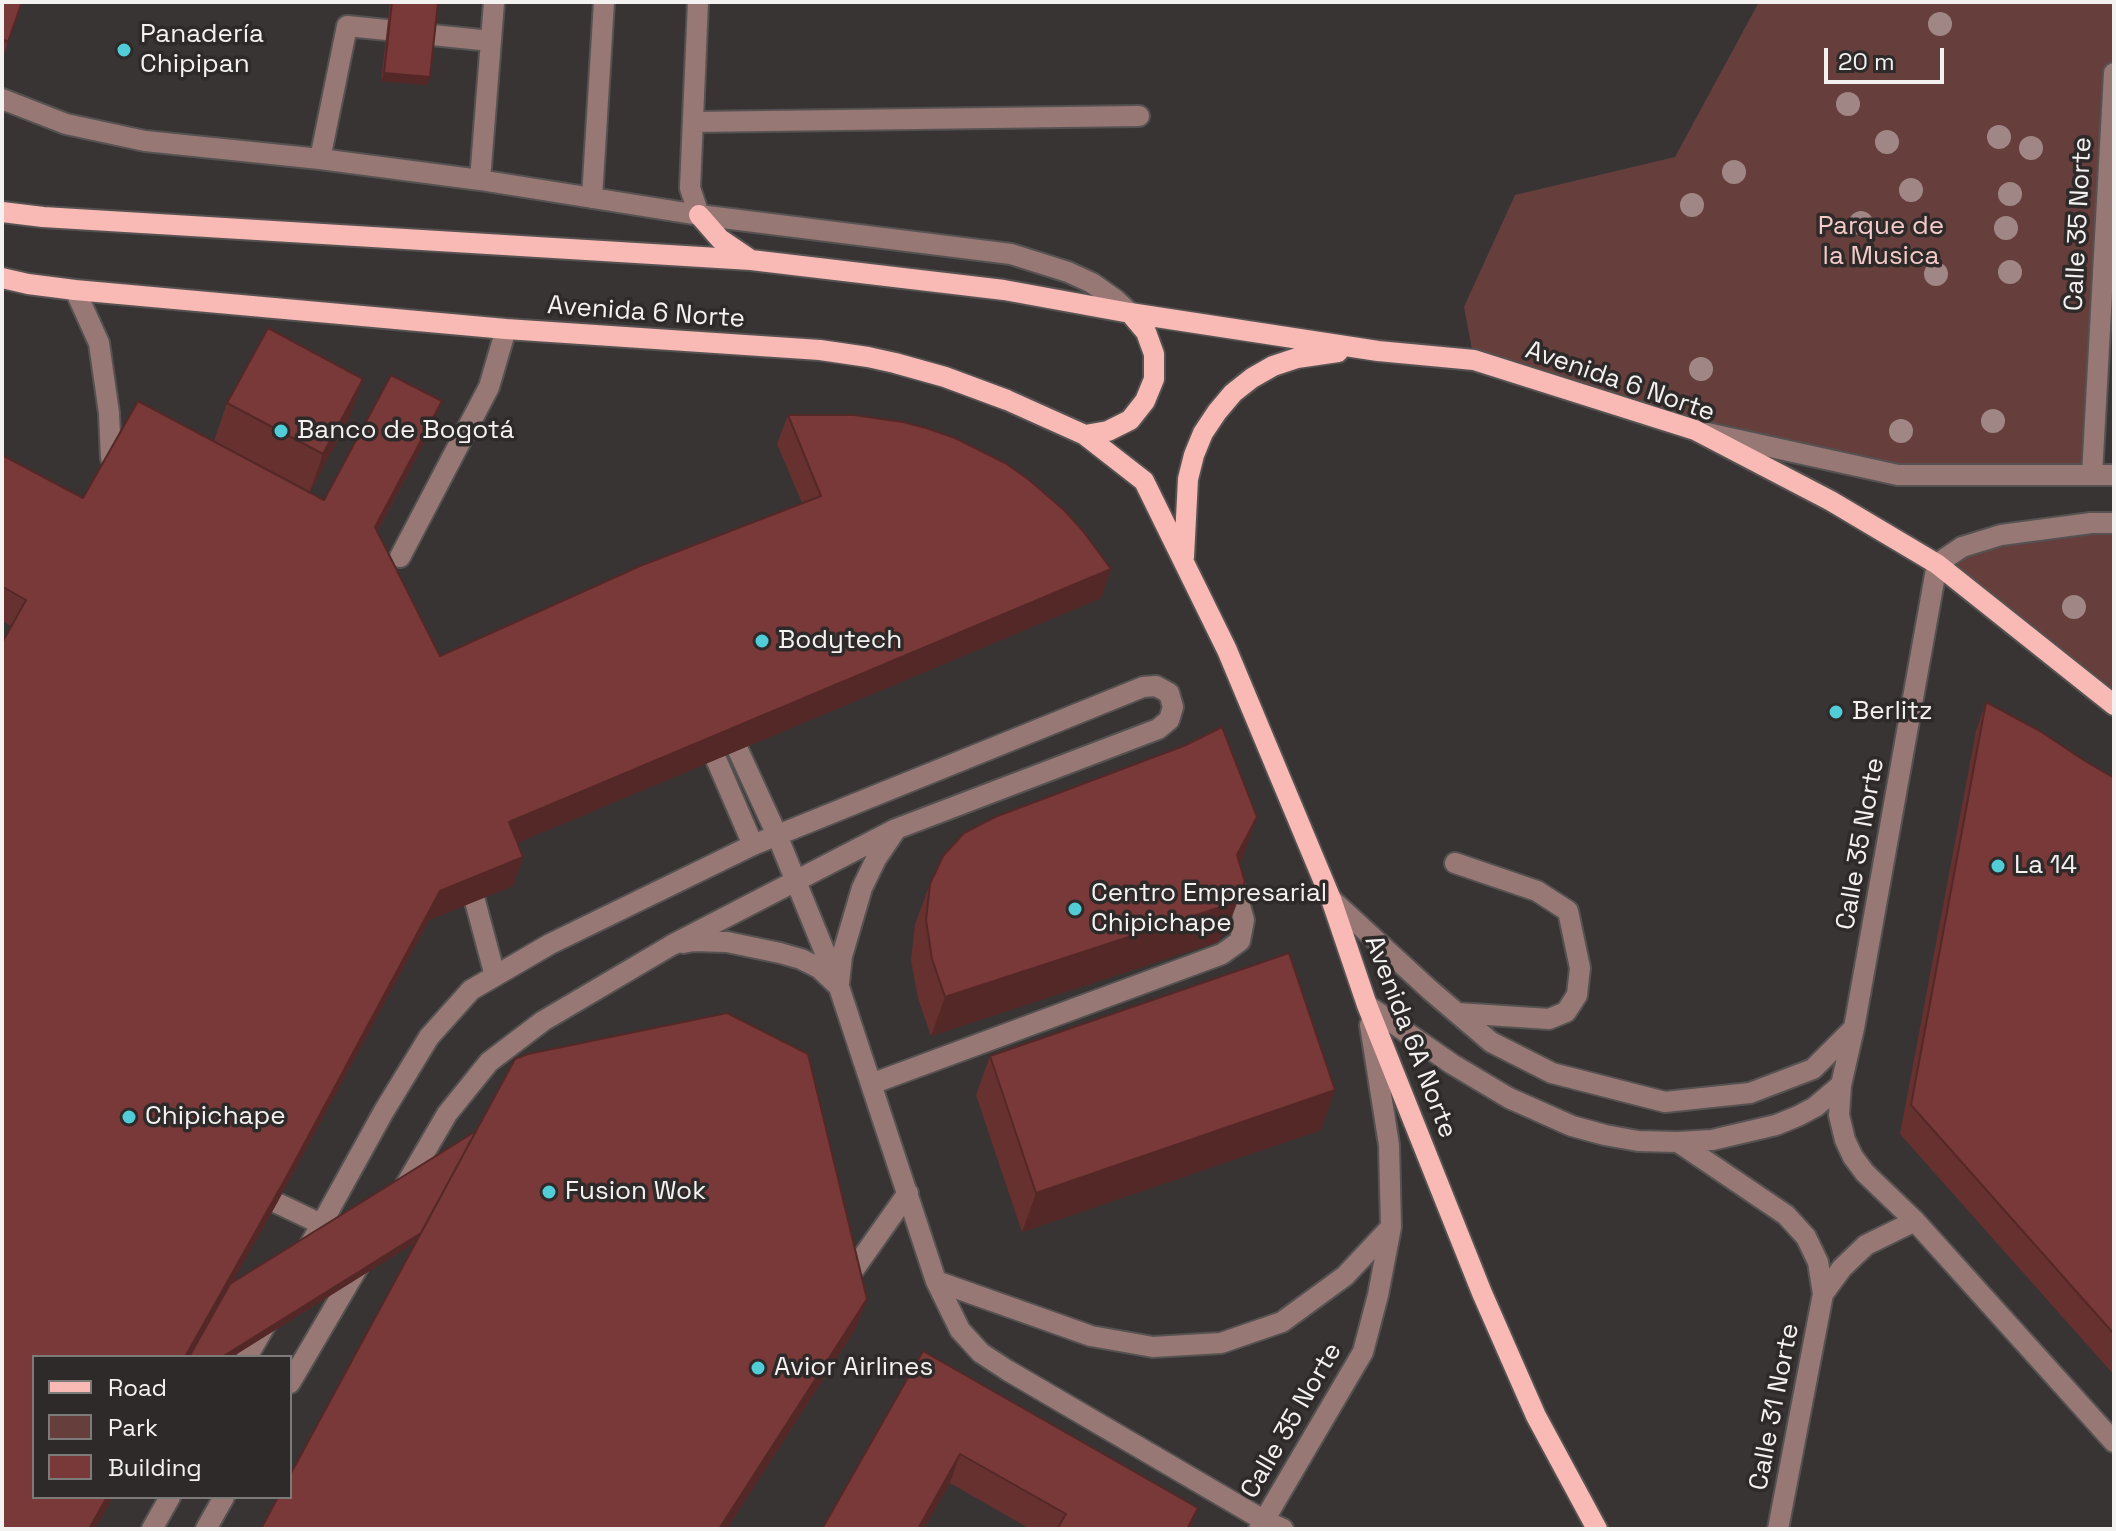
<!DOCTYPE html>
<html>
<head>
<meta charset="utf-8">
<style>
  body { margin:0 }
  #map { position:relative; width:2116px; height:1531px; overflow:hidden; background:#383434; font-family:"Space Grotesk",sans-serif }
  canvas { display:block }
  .frame { position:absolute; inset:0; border:4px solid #f4f1f1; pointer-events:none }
  .legend { position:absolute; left:32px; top:1355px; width:260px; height:144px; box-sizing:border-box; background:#2e2a2a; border:2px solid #7d7a7a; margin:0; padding:10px 14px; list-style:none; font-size:24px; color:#f4f1f1 }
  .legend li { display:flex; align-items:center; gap:16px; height:40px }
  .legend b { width:40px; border:2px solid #7d7a7a }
  .scale { position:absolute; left:1824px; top:48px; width:120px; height:36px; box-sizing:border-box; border:4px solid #f4f1f1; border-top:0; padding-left:10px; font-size:24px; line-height:28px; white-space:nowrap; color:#f4f1f1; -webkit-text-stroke:6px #2e2a2a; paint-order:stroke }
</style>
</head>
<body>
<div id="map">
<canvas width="2116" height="1531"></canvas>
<div class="frame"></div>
<ul class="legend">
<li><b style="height:10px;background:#f9b9b5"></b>Road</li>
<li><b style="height:22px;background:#663f3d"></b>Park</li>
<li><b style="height:22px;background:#783938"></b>Building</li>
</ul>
<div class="scale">20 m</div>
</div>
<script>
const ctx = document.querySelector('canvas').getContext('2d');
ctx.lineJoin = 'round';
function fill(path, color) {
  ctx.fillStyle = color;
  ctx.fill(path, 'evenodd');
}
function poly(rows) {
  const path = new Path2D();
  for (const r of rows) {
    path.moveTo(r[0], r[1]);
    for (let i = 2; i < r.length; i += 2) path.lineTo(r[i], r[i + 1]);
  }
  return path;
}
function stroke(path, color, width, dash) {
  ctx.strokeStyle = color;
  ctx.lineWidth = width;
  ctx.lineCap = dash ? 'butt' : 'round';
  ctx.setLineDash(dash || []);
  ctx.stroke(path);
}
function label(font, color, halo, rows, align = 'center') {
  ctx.font = font + ' "Space Grotesk",sans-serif';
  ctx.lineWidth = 7;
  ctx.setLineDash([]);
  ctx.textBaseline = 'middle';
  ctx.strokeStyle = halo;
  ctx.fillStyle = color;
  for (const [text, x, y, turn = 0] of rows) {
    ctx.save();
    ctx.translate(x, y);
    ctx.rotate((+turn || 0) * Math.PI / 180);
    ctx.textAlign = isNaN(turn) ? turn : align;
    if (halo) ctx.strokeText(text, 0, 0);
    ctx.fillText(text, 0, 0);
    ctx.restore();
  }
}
fill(poly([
  [1759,2,2114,2,2114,73,2092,475,1898,475,1695,430,1474,360,1464,307,1515,195,1675,157],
  [2114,523,2114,705,1937,564,1962,547]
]), '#663f3d');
const minor = poly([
  [698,2,690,188,699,215],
  [432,35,491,41],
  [2,99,66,124,145,141,320,159,480,180,699,215,1011,254,1068,272,1092,283,1116,300,1130,313],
  [693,122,1139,116],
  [320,159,347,26,387,30],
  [480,180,494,2],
  [592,198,604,2],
  [75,290,99,343,109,413,111,458],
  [1707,433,1898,475,2114,475],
  [2092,475,2114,73],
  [2114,523,2091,523,2001,535,1962,547,1937,564,1854,1028,1841,1085,1839,1115,1845,1140,1853,1157,1865,1173,1915,1221,2114,1442],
  [400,557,489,387,506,329],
  [738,750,777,835,839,987,936,1281,960,1330,981,1353,1007,1370,1265,1521,1283,1529],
  [716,759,753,845],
  [1455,863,1537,891,1568,911,1580,968,1577,995,1566,1012,1549,1019,1457,1013],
  [1331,899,1430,990,1491,1042,1552,1073,1665,1102,1750,1093,1813,1069,1854,1028],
  [475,901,495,976],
  [683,943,694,941,727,942,780,953,801,959,819,968,836,984],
  [839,983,842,956,862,888,876,859,895,831],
  [1367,1005,1452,1064,1509,1098,1572,1126,1605,1135,1638,1141,1678,1142,1712,1140,1776,1125,1798,1116,1815,1107,1841,1085],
  [871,1084,1222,954,1240,941,1244,920,1232,878],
  [1678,1142,1786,1215,1806,1237,1818,1262,1823,1294,1778,1529],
  [277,1203,321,1224],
  [306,1252,384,1111,429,1037,471,990,550,944,753,845,1143,687,1156,686,1169,693,1173,707,1169,720,1158,729,896,829,672,945,543,1021,489,1062,447,1114,401,1193],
  [936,1281,1091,1336,1153,1347,1221,1343,1282,1322,1345,1276,1391,1227],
  [845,1282,908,1193],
  [1823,1294,1842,1268,1866,1245,1915,1221],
  [247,1357,269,1319],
  [290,1383,361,1262],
  [152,1529,170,1497],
  [206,1529,224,1497],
  [1259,1529,1363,1352,1378,1295,1391,1227,1389,1145,1370,1025]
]);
const major = poly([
  [2,212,43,217,751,260,1004,290,1130,313,1378,351,1474,360,1695,430,1831,501,1937,564,2114,705],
  [699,215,720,239,751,260],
  [2,278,28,284,75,290,506,329,820,350,868,357,895,363,945,377,1007,400,1085,435,1144,481,1227,650,1331,899,1367,1005,1482,1293,1536,1416,1597,1529],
  [1085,435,1108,431,1130,420,1145,401,1154,379,1154,354,1146,332,1130,313],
  [1184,557,1188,479,1194,455,1203,433,1217,412,1233,393,1252,378,1273,366,1297,358,1338,352]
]);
stroke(minor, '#565252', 24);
stroke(major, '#565252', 24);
stroke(minor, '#977875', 20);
stroke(major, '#f9b9b5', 20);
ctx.fillStyle = '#a08785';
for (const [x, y] of [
  [1940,24],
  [1848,104],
  [1999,137],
  [1887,142],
  [2031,148],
  [1734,172],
  [1911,190],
  [2010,194],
  [1692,205],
  [1861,223],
  [2006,228],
  [2010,272],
  [1936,274],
  [1701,369],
  [1993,421],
  [1901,431],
  [2074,607]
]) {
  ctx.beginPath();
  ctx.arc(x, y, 12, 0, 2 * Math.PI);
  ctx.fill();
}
fill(poly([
  [2,2,8,42,2,60],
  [390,2,438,2,427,85,381,81],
  [268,328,363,379,349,419,310,492,324,500,391,375,442,401,431,430,377,532,440,656,640,566,802,503,777,444,788,415,854,415,903,422,926,428,955,438,1005,463,1028,479,1065,511,1083,531,1111,569,1101,598,517,843,523,857,513,886,429,920,277,1203,232,1283,476,1131,515,1059,528,1054,727,1013,808,1054,867,1299,856,1328,727,1529,261,1529,278,1497,290,1497,290,1475,416,1242,232,1357,34,1357,34,1497,113,1497,95,1529,2,1529,2,643,11,626,2,621,2,455,83,498,138,401,214,441,227,403],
  [1986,702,2114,778,2114,1375,1900,1134,1976,731],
  [1257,817,1240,863,1230,922,1218,942,931,1036,918,998,911,960,915,924,930,884],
  [990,1056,1321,1130,1022,1232,976,1095],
  [923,1351,1191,1529,1030,1529,950,1483,924,1529,822,1529]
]), '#673130');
fill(poly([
  [384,73,430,77,427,85,381,81],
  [363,379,349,419,309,494,323,454],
  [442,401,431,430,364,556,375,527],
  [1111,569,1101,598,498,851,509,822],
  [1257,817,1243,857,1223,895,1237,855],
  [523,857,513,886,429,920,277,1203,191,1357,185,1357,440,891],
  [1245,882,1230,922,1218,942,931,1036,945,997],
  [1335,1090,1321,1130,1022,1232,1036,1193],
  [427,1229,424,1237,232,1357,222,1357],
  [867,1299,856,1328,727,1529,719,1529],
  [960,1454,950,1483,924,1529,918,1529],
  [107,1497,113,1497,95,1529,89,1529],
  [1198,1508,1191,1529,1187,1529]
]), '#542827');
const building = poly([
  [2,2,22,2,8,42,2,39,2,2],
  [392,2,438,2,430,77,384,73,392,2],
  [268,328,363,379,323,454,227,403,268,328],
  [391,375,442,401,375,527,440,656,640,566,821,496,788,415,854,415,903,422,926,428,955,438,1005,463,1028,479,1065,511,1083,531,1111,569,509,822,523,857,440,891,288,1174,185,1357,34,1357,34,1497,107,1497,89,1529,2,1529,2,643,26,600,3,587,2,593,2,455,83,498,138,401,324,500,391,375],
  [1986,702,2040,731,2085,761,2114,778,2114,1334,1911,1105,1986,702],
  [1222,727,1257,817,1237,855,1245,882,1233,903,945,997,932,959,926,920,930,884,943,856,964,833,995,817,1186,745,1222,727],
  [1289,953,1335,1090,1036,1193,990,1056,1289,953],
  [727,1013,808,1054,867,1299,719,1529,261,1529,278,1497,290,1497,290,1475,515,1059,528,1054,727,1013],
  [476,1131,421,1233,222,1357,189,1357,230,1284,476,1131],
  [923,1351,1198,1508,1187,1529,1057,1529,1066,1514,960,1454,918,1529,822,1529,923,1351]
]);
fill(building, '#783938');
stroke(building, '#542827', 2);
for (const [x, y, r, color] of [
  [124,50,8,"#52ccd6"],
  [281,431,8,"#52ccd6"],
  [762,641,8,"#52ccd6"],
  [1836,712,8,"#52ccd6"],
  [1998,866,8,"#52ccd6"],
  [1075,909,8,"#52ccd6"],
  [129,1117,8,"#52ccd6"],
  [549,1192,8,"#52ccd6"],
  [758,1368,8,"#52ccd6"]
]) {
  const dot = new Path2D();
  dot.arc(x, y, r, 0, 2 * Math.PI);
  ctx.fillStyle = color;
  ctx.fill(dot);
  stroke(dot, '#2e2a2a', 3);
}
label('26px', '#f4f1f1', '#2e2a2a', [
  ["Panadería",140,35],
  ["Chipipan",140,65],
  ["Banco de Bogotá",297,431],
  ["Bodytech",778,641],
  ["Berlitz",1852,712],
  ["La 14",2014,866],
  ["Centro Empresarial",1091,894],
  ["Chipichape",1091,924],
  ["Chipichape",145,1117],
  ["Fusion Wok",565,1192],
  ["Avior Airlines",774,1368]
], 'left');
label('26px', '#f4f1f1', '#2e2a2a', [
  ["Calle 35 Norte",2079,224,-87],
  ["Avenida 6 Norte",646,313,4],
  ["Avenida 6 Norte",1620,382,19],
  ["Calle 35 Norte",1861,844,-80],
  ["Avenida 6A Norte",1410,1037,69],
  ["Calle 31 Norte",1775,1407,-79],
  ["Calle 35 Norte",1292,1421,-60]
]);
label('26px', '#f5cbc8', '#2e2a2a', [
  ["Parque de",1881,227],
  ["la Musica",1881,257]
]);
</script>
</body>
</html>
